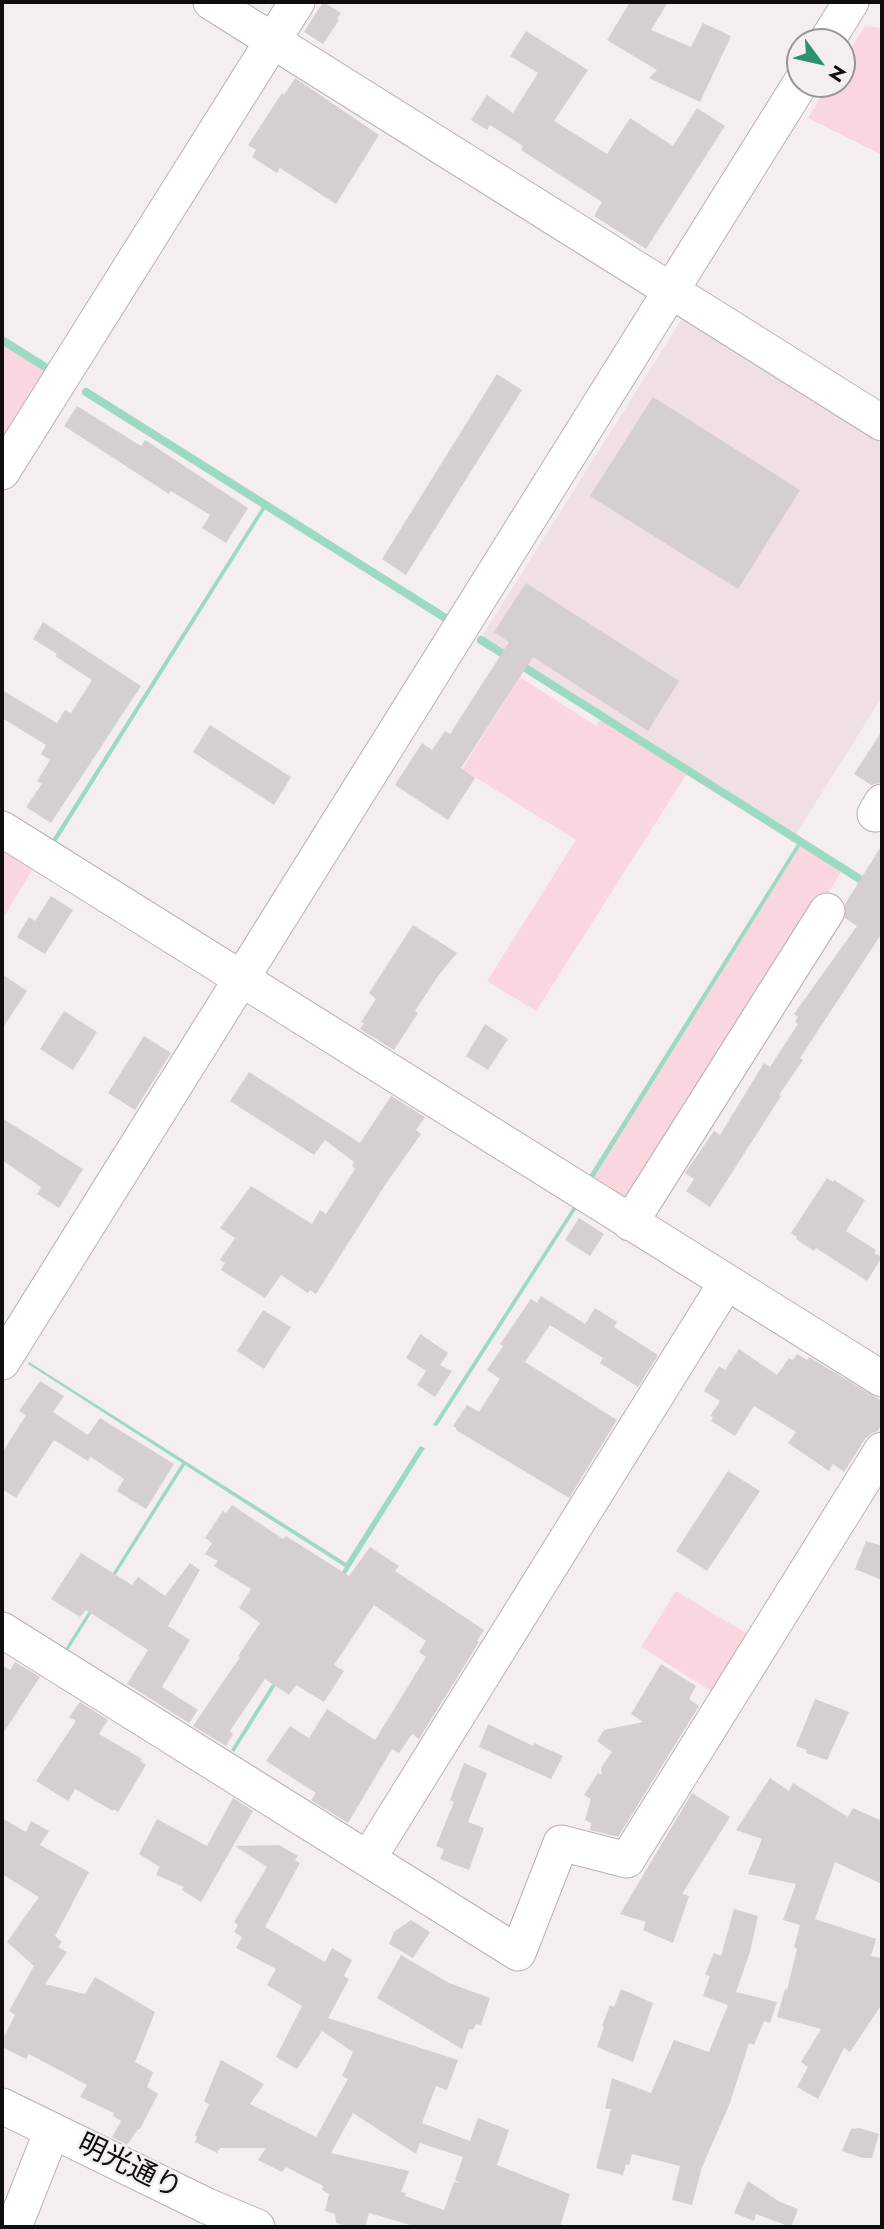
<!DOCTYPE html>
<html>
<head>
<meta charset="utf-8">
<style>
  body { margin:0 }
  #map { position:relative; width:884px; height:2229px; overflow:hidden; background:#f5eeef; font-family:Jost,sans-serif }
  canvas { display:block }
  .frame { position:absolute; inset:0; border:4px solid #0f0d0d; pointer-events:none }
  .north { position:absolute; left:786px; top:28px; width:70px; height:70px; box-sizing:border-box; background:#f5eeef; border:2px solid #999495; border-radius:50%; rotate:123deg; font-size:19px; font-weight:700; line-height:28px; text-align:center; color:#0f0d0d }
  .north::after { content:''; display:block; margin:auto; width:24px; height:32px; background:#2c926e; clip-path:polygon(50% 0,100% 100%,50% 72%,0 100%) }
</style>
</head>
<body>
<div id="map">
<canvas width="884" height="2229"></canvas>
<div class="frame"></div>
<div class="north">N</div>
</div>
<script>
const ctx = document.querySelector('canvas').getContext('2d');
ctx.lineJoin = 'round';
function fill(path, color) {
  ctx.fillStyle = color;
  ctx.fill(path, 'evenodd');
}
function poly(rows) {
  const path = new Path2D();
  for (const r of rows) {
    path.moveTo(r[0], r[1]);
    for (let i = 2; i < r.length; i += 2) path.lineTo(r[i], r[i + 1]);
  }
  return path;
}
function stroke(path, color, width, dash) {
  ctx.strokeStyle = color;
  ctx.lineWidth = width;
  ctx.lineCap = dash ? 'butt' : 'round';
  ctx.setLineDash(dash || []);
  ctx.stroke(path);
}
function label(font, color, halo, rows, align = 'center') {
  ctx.font = font + ' Jost,"Noto Sans JP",sans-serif';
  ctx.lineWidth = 5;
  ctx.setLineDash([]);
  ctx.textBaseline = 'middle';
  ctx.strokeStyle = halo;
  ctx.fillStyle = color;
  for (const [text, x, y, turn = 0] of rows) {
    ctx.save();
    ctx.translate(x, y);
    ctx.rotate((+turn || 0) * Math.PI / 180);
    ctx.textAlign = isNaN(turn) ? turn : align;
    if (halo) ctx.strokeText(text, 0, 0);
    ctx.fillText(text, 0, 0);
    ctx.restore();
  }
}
fill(poly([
  [683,317,882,444,882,697,796,834,481,638]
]), '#f0e0e3');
fill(poly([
  [865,26,882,28,882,155,808,118,828,84,842,84,842,62],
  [2,340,53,372,2,455],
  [520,677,596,726,602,717,688,772,536,1011,487,981,576,840,462,769],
  [2,839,37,862,2,920],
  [802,843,843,869,628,1212,588,1187],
  [676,1591,754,1638,719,1696,641,1647]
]), '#fad7de');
fill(poly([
  [264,504,267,506,51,850,47,848],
  [799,841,802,843,593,1179,589,1176],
  [577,1201,580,1203,437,1426,433,1425],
  [29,1362,346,1563,420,1446,425,1448,234,1752,231,1750,345,1567,185,1465,65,1655,62,1654,182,1463,28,1364]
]), '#9cdbbf');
stroke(poly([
  [2,340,53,372],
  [86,392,447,619],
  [481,640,882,893]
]), '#9cdbbf', 8);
fill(poly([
  [323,2,341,13,337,19,339,20,323,44,304,32],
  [630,2,668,2,651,30,691,47,703,23,731,36,700,102,649,78,657,70,607,40],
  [526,31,588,70,554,121,607,154,630,118,673,146,697,108,725,126,646,249,594,216,602,202,521,150,523,146,490,125,487,130,471,120,487,95,513,113,538,73,510,56],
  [295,78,379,135,336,204,280,168,277,173,252,157,256,150,248,145,282,93,284,95],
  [497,374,522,390,406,575,382,559],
  [653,397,800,490,738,589,590,496],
  [77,406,141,446,145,440,248,508,226,543,202,528,210,515,171,491,169,494,64,426],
  [526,583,679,681,648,731,533,657,461,768,475,778,448,820,395,785,422,743,432,750,445,731,450,734,509,642,494,632],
  [43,622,141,686,51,823,26,807,42,784,37,781,50,760,41,754,46,745,2,718,2,690,57,723,65,710,71,713,92,680,55,656,57,654,33,639],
  [210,725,291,777,274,805,193,752],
  [882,731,882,782,871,785,854,774],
  [882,845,882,933,800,1058,803,1060,779,1095,781,1096,710,1207,686,1191,694,1179,685,1173,714,1131,720,1135,764,1063,770,1067,798,1024,795,1022,798,1017,794,1014,857,926,845,918,845,904],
  [51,896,73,910,45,954,17,937,29,917,35,921],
  [413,925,457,953,438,976,415,1011,418,1013,394,1050,360,1029,364,1023,361,1022,376,999,369,993],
  [2,974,27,991,2,1029],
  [64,1011,97,1032,73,1070,40,1049],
  [485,1024,508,1039,488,1070,466,1056],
  [144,1036,171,1053,135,1110,108,1093],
  [249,1072,360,1143,391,1096,425,1117,416,1130,421,1134,385,1185,316,1294,310,1290,308,1293,281,1275,265,1298,221,1270,225,1263,220,1260,235,1238,220,1228,251,1186,312,1224,320,1210,326,1214,355,1169,352,1166,354,1162,325,1140,314,1155,230,1101],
  [2,1118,83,1169,59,1208,37,1194,41,1187,2,1160],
  [827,1178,833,1182,834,1180,865,1200,846,1231,876,1250,874,1253,882,1257,867,1281,816,1248,814,1251,796,1239,797,1237,791,1233],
  [579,1218,604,1234,590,1256,565,1240],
  [541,1296,585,1324,595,1308,617,1322,614,1327,658,1355,638,1387,600,1363,603,1358,550,1325,525,1362,617,1420,569,1498,456,1430,457,1429,453,1426,467,1405,479,1412,500,1379,487,1370,503,1346,500,1344,531,1299,537,1303],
  [263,1310,291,1327,264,1369,237,1351],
  [420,1334,448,1353,440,1365,452,1371,435,1397,417,1385,426,1371,406,1358],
  [739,1349,777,1375,789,1358,793,1360,797,1354,807,1360,809,1357,882,1401,882,1423,878,1431,872,1433,865,1439,844,1472,833,1464,829,1471,788,1443,796,1432,754,1406,735,1436,711,1421,713,1417,710,1416,720,1401,704,1391,719,1366,725,1370],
  [40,1381,64,1396,53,1412,88,1435,100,1418,174,1464,146,1509,117,1491,124,1479,91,1457,88,1461,54,1440,16,1498,2,1489,2,1453,26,1415,19,1411],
  [728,1471,760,1491,707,1571,676,1551],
  [232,1505,283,1539,286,1536,349,1576,370,1547,399,1566,395,1571,484,1630,477,1641,479,1642,419,1739,412,1734,399,1753,392,1749,348,1823,311,1800,316,1793,266,1761,290,1726,309,1738,327,1709,375,1740,426,1657,419,1652,426,1641,374,1605,334,1665,344,1671,324,1702,296,1685,289,1695,265,1679,230,1731,233,1734,226,1746,193,1726,240,1657,238,1656,260,1623,239,1608,251,1589,214,1566,218,1561,205,1554,212,1543,205,1538,223,1511,226,1513],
  [866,1541,882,1546,882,1580,855,1569],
  [81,1553,132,1585,138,1577,165,1596,190,1563,200,1570,168,1626,190,1640,162,1687,198,1710,189,1723,127,1684,148,1650,86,1610,80,1617,51,1599],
  [15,1662,40,1677,2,1735,2,1665,10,1670],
  [661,1664,696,1686,689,1699,699,1706,618,1837,590,1830,591,1823,585,1820,591,1799,584,1795,598,1773,602,1775,601,1768,612,1752,597,1741,604,1730,643,1722,631,1714],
  [815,1699,849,1712,827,1760,806,1753,807,1750,796,1746],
  [80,1702,108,1720,99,1734,142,1759,140,1761,146,1765,118,1812,114,1809,113,1811,75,1789,68,1801,36,1781,76,1721,69,1717],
  [488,1724,533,1746,534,1743,563,1756,551,1779,479,1747],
  [464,1763,487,1773,468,1822,484,1828,469,1870,440,1859,444,1849,436,1846,454,1802,450,1800],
  [770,1778,789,1791,793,1783,848,1817,853,1808,882,1821,882,1884,835,1862,815,1919,876,1939,871,1956,882,1958,882,2004,850,2052,844,2048,818,2099,797,2087,808,2067,801,2062,821,2029,777,2017,785,1989,787,1990,797,1949,794,1947,800,1925,783,1920,796,1884,748,1874,762,1839,736,1830],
  [692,1793,730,1817,682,1894,689,1896,673,1943,643,1930,646,1922,620,1914],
  [233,1798,253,1811,201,1902,182,1890,184,1887,156,1875,160,1867,139,1854,157,1819,207,1846],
  [2,1818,26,1832,31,1821,49,1831,40,1845,89,1872,55,1936,62,1942,58,1947,67,1952,45,1984,85,1994,95,1977,155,2012,135,2062,153,2072,147,2087,158,2094,140,2129,138,2129,127,2145,112,2137,121,2121,113,2116,114,2113,80,2097,87,2085,29,2054,26,2059,2,2047,2,2041,15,2015,9,2011,34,1966,7,1942,39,1897,2,1874],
  [279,1845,298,1856,295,1860,300,1863,265,1927,325,1962,332,1948,352,1960,344,1976,349,1979,328,2018,458,2060,447,2090,436,2086,422,2123,470,2141,478,2118,509,2130,497,2165,570,2194,560,2227,417,2227,369,2213,365,2227,349,2227,336,2223,335,2214,325,2211,329,2194,322,2190,323,2186,286,2167,282,2172,258,2160,266,2148,220,2148,217,2153,195,2142,197,2137,195,2135,209,2104,204,2101,221,2060,264,2084,250,2104,316,2137,348,2079,342,2076,353,2052,322,2031,297,2069,276,2057,302,2006,267,1985,276,1969,236,1948,242,1937,234,1932,238,1925,234,1922,267,1867,235,1846],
  [353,2113,416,2154,420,2143,463,2157,455,2180,460,2183,454,2182,444,2210,405,2196,406,2193,401,2192,409,2171,331,2153],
  [734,1909,758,1916,750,1952,736,1992,777,2002,770,2023,764,2021,754,2045,749,2043,730,2103,702,2167,692,2205,672,2200,680,2166,632,2154,629,2165,626,2164,623,2175,596,2168,611,2109,605,2109,612,2078,651,2093,674,2040,709,2052,728,2005,703,1996,710,1976,705,1975,714,1953,721,1956],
  [411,1920,430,1932,413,1958,389,1944,394,1932],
  [401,1955,449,1983,490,1998,481,2025,476,2024,473,2030,469,2029,462,2049,377,1998],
  [621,1989,653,2003,633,2062,597,2047,604,2027,602,2026,610,2005,614,2007],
  [859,2128,879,2134,872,2158,863,2158,842,2151,851,2129],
  [748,2181,780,2202,798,2209,791,2227,756,2214,754,2221,734,2213]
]), '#d6cfd0');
const minor = poly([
  [211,2,882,423],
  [826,42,851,2],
  [2,472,297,2],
  [875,814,882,802],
  [2,829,882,1379],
  [630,1223,827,911],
  [2,1362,800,84],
  [2,1630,518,1953,561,1843,627,1860,882,1450],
  [368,1859,726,1283],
  [2,2106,207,2206,257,2227],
  [14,2227,52,2131]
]);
stroke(minor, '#b7b1b2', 37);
stroke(minor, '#fff', 35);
label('28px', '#0f0d0d', '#f5eeef', [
  ["明光通り",129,2168,26]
]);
</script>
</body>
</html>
